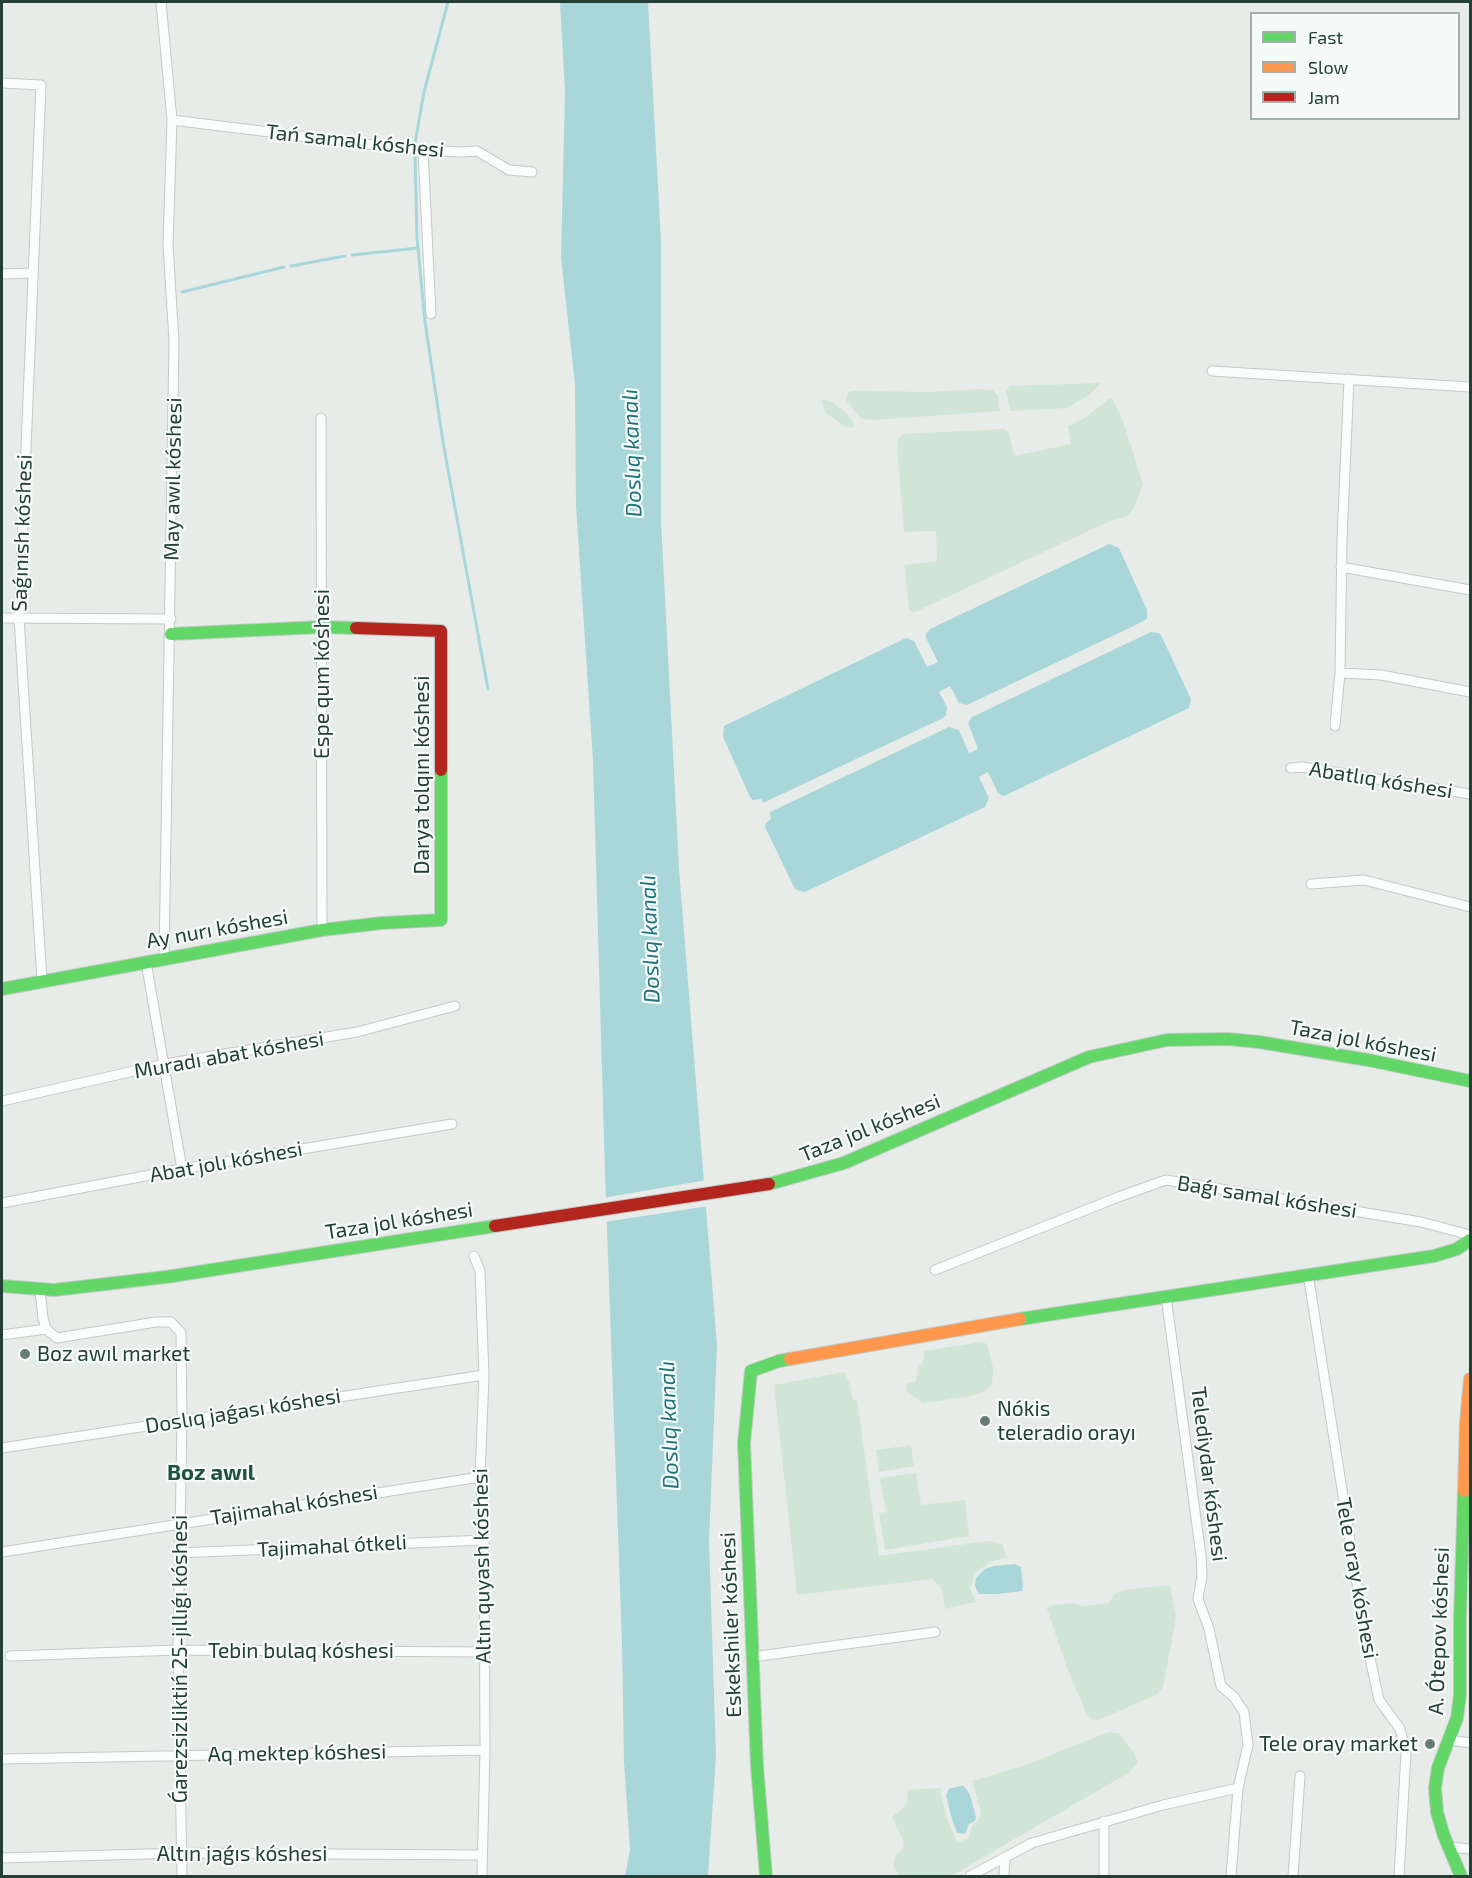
<!DOCTYPE html>
<html>
<head>
<meta charset="utf-8">
<style>
  body { margin:0 }
  #map { position:relative; width:1472px; height:1878px; overflow:hidden; background:#e7ece9; font-family:"Exo 2",sans-serif }
  canvas { display:block }
  .frame { position:absolute; inset:0; border:3px solid #244036; pointer-events:none }
  .legend { position:absolute; left:1250px; top:12px; width:210px; height:108px; box-sizing:border-box; background:#f6faf8; border:2px solid #a2b0aa; margin:0; padding:8px 10px; list-style:none; font-size:18px; color:#244036 }
  .legend li { display:flex; align-items:center; gap:12px; height:30px }
  .legend b { width:30px; border:2px solid #a2b0aa }
</style>
</head>
<body>
<div id="map">
<canvas width="1472" height="1878"></canvas>
<div class="frame"></div>
<ul class="legend">
<li><b style="height:8px;background:#63d668"></b>Fast</li>
<li><b style="height:8px;background:#ff974d"></b>Slow</li>
<li><b style="height:8px;background:#b3261e"></b>Jam</li>
</ul>
</div>
<script>
const ctx = document.querySelector('canvas').getContext('2d');
ctx.lineJoin = 'round';
function fill(path, color) {
  ctx.fillStyle = color;
  ctx.fill(path, 'evenodd');
}
function poly(rows) {
  const path = new Path2D();
  for (const r of rows) {
    path.moveTo(r[0], r[1]);
    for (let i = 2; i < r.length; i += 2) path.lineTo(r[i], r[i + 1]);
  }
  return path;
}
function stroke(path, color, width, dash) {
  ctx.strokeStyle = color;
  ctx.lineWidth = width;
  ctx.lineCap = dash ? 'butt' : 'round';
  ctx.setLineDash(dash || []);
  ctx.stroke(path);
}
function label(font, color, halo, rows, align = 'center') {
  ctx.font = font + ' "Exo 2",sans-serif';
  ctx.lineWidth = 4.5;
  ctx.setLineDash([]);
  ctx.textBaseline = 'middle';
  ctx.strokeStyle = halo;
  ctx.fillStyle = color;
  for (const [text, x, y, turn = 0] of rows) {
    ctx.save();
    ctx.translate(x, y);
    ctx.rotate((+turn || 0) * Math.PI / 180);
    ctx.textAlign = isNaN(turn) ? turn : align;
    if (halo) ctx.strokeText(text, 0, 0);
    ctx.fillText(text, 0, 0);
    ctx.restore();
  }
}
fill(poly([
  [1101,383,1088,396,1066,408,1010,411,1006,391,1010,386],
  [980,389,992,390,998,395,1000,411,872,420,861,419,846,400,848,392,854,391,930,392],
  [1110,398,1113,400,1122,418,1143,484,1135,506,1128,516,1110,521,913,613,909,609,904,565,937,561,936,531,904,532,897,448,898,439,902,434,1004,429,1009,432,1014,456,1071,444,1068,426,1085,418],
  [823,399,832,402,845,412,853,421,854,426,852,428,845,427,825,412,822,402],
  [982,1342,987,1344,993,1368,992,1384,986,1391,967,1397,923,1403,907,1392,906,1384,916,1381,918,1368,924,1360,924,1351],
  [844,1372,850,1385,853,1401,857,1400,879,1556,988,1541,1002,1544,1007,1557,990,1562,976,1572,970,1588,976,1602,945,1609,942,1589,932,1579,797,1595,774,1385],
  [911,1445,914,1466,879,1472,876,1450],
  [916,1473,921,1505,965,1500,969,1536,885,1550,879,1513,886,1512,880,1478],
  [1170,1585,1176,1618,1163,1687,1156,1695,1098,1720,1092,1719,1087,1715,1067,1668,1047,1609,1049,1606,1071,1603,1084,1606,1109,1603,1114,1594,1123,1590],
  [1109,1732,1120,1734,1134,1753,1138,1762,1130,1772,951,1876,899,1876,893,1865,895,1856,903,1849,904,1842,892,1817,906,1806,908,1790,940,1788,946,1816,957,1843,969,1838,971,1828,980,1818,981,1813,972,1781,1023,1766]
]), '#d0e5d5');
fill(poly([
  [560,2,648,2,661,242,661,520,679,869,717,1346,709,1541,716,1755,708,1876,625,1876,630,1850,624,1762,622,1643,605,1174,593,761,576,506,575,385,561,258,565,92],
  [1109,544,1119,548,1147,610,1147,618,1144,621,967,705,959,703,950,686,939,692,947,707,946,715,943,718,763,803,761,799,753,800,750,797,723,737,724,726,906,638,914,641,927,667,938,662,926,638,926,634,930,629],
  [1151,632,1158,633,1161,635,1191,699,1189,708,1006,795,1003,796,998,793,988,772,979,777,989,798,985,807,805,892,797,890,794,887,765,827,766,823,771,819,770,812,949,727,959,730,969,753,978,749,968,723,972,717],
  [1015,1564,1021,1567,1023,1588,1022,1591,998,1594,979,1594,975,1586,976,1578,985,1569,994,1566],
  [960,1786,964,1786,970,1795,976,1817,975,1821,969,1824,965,1834,957,1833,951,1816,946,1795,949,1789]
]), '#a9d6d9');
fill(poly([
  [707,1180,709,1206,604,1222,603,1198]
]), '#e7ece9');
stroke(poly([
  [415,143,424,92,448,2],
  [415,154,417,238,425,322,443,442,488,689],
  [352,255,418,248],
  [291,266,345,256],
  [182,292,284,267]
]), '#a9d6d9', 3);
const street = poly([
  [161,2,172,120,168,245,174,341,164,958],
  [2,83,41,85,19,618,42,981],
  [172,120,407,149,461,152,477,151,509,170,532,172],
  [423,150,431,314],
  [2,274,33,273],
  [1212,371,1470,387],
  [321,418,322,930],
  [1341,567,1470,590],
  [2,618,171,619],
  [1340,673,1381,675,1470,692],
  [1335,726,1340,673,1342,539,1349,379],
  [1291,768,1302,767,1470,794],
  [1311,884,1364,880,1470,907],
  [146,962,182,1169],
  [2,1101,165,1064,357,1032,455,1006],
  [2,1203,182,1169,452,1124],
  [474,1256,480,1271,484,1375,480,1477,484,1540,485,1750,482,1876],
  [935,1270,1121,1196,1166,1180,1421,1222,1470,1235],
  [1308,1274,1365,1635,1379,1700,1400,1729,1406,1753,1399,1876],
  [40,1289,43,1318,46,1329,57,1338,156,1322,171,1322,181,1333,182,1420,178,1650,182,1876],
  [1166,1296,1201,1556,1202,1576,1198,1599,1209,1629,1221,1686,1234,1697,1244,1712,1248,1745,1238,1788,1231,1876],
  [2,1335,46,1329],
  [2,1448,484,1375],
  [2,1552,480,1477],
  [179,1553,484,1540],
  [10,1656,178,1650,484,1652],
  [752,1657,935,1632],
  [1449,1740,1470,1743],
  [2,1759,485,1750],
  [1449,1847,1470,1849],
  [2,1858,182,1853,482,1855],
  [970,1876,1032,1843,1163,1805,1238,1788],
  [1004,1876,1005,1859],
  [1104,1876,1104,1821],
  [1293,1876,1300,1776]
]);
const fast = poly([
  [171,634,322,627,356,628],
  [2,989,322,930,382,923,441,920,441,770],
  [769,1184,844,1163,1089,1057,1167,1040,1228,1039,1259,1042,1368,1060,1470,1081],
  [2,1286,54,1290,166,1277,495,1226],
  [1020,1319,1434,1256,1457,1249,1470,1240],
  [766,1876,757,1766,744,1443,751,1371,779,1361,790,1359],
  [1461,1876,1444,1836,1437,1812,1435,1788,1438,1768,1457,1718,1460,1694,1460,1617,1464,1491]
]);
const slow = poly([
  [790,1359,1020,1319],
  [1464,1491,1466,1423,1470,1379]
]);
const jam = poly([
  [356,628,441,631,441,770],
  [495,1226,769,1184]
]);
stroke(street, '#c4c9c6', 11);
stroke(fast, '#c2cac6', 14);
stroke(slow, '#c2cac6', 14);
stroke(jam, '#c2cac6', 14);
stroke(street, '#fbfcfc', 9);
stroke(fast, '#63d668', 12);
stroke(slow, '#ff974d', 12);
stroke(jam, '#b3261e', 12);
for (const [x, y, r, color] of [
  [25,1354,6,"#687c75"],
  [985,1421,6,"#687c75"],
  [1430,1744,6,"#687c75"]
]) {
  const dot = new Path2D();
  dot.arc(x, y, r, 0, 2 * Math.PI);
  ctx.fillStyle = color;
  ctx.fill(dot);
  stroke(dot, '#f6faf8', 2);
}
label('21px', '#244036', '#f6faf8', [
  ["Tań samalı kóshesi",355,141,6],
  ["May awıl kóshesi",173,479,-89],
  ["Saǵınısh kóshesi",22,533,-88],
  ["Espe qum kóshesi",322,674,-90],
  ["Darya tolqını kóshesi",422,775,-90],
  ["Abatlıq kóshesi",1381,780,9],
  ["Ay nurı kóshesi",217,929,-10],
  ["Taza jol kóshesi",1363,1041,11],
  ["Muradı abat kóshesi",229,1055,-10],
  ["Taza jol kóshesi",870,1128,-22],
  ["Abat jolı kóshesi",226,1162,-10],
  ["Baǵı samal kóshesi",1267,1197,9],
  ["Taza jol kóshesi",399,1221,-9],
  ["Doslıq jaǵası kóshesi",243,1411,-9],
  ["Telediydar kóshesi",1209,1474,83],
  ["Tajimahal kóshesi",294,1505,-9],
  ["Tajimahal ótkeli",332,1546,-3],
  ["Altın quyash kóshesi",482,1566,-91],
  ["Tele oray kóshesi",1357,1578,80],
  ["Eskekshiler kóshesi",731,1625,-92],
  ["A. Ótepov kóshesi",1439,1631,-88],
  ["Tebin bulaq kóshesi",301,1651],
  ["Ǵarezsizliktiń 25-jıllıǵı kóshesi",180,1659,-90],
  ["Aq mektep kóshesi",297,1753,-1],
  ["Altın jaǵıs kóshesi",242,1854]
]);
label('21px', '#244036', '#f6faf8', [
  ["Boz awıl market",37,1354],
  ["Nókis",997,1409],
  ["teleradio orayı",997,1433],
  ["Tele oray market",1418,1744,"right"]
], 'left');
label('italic 22px', '#1e747c', '#f6faf8', [
  ["Doslıq kanalı",632,453,-92],
  ["Doslıq kanalı",650,939,-92],
  ["Doslıq kanalı",669,1425,-92]
]);
label('bold 22px', '#205241', '#f6faf8', [
  ["Boz awıl",211,1473]
]);
</script>
</body>
</html>
